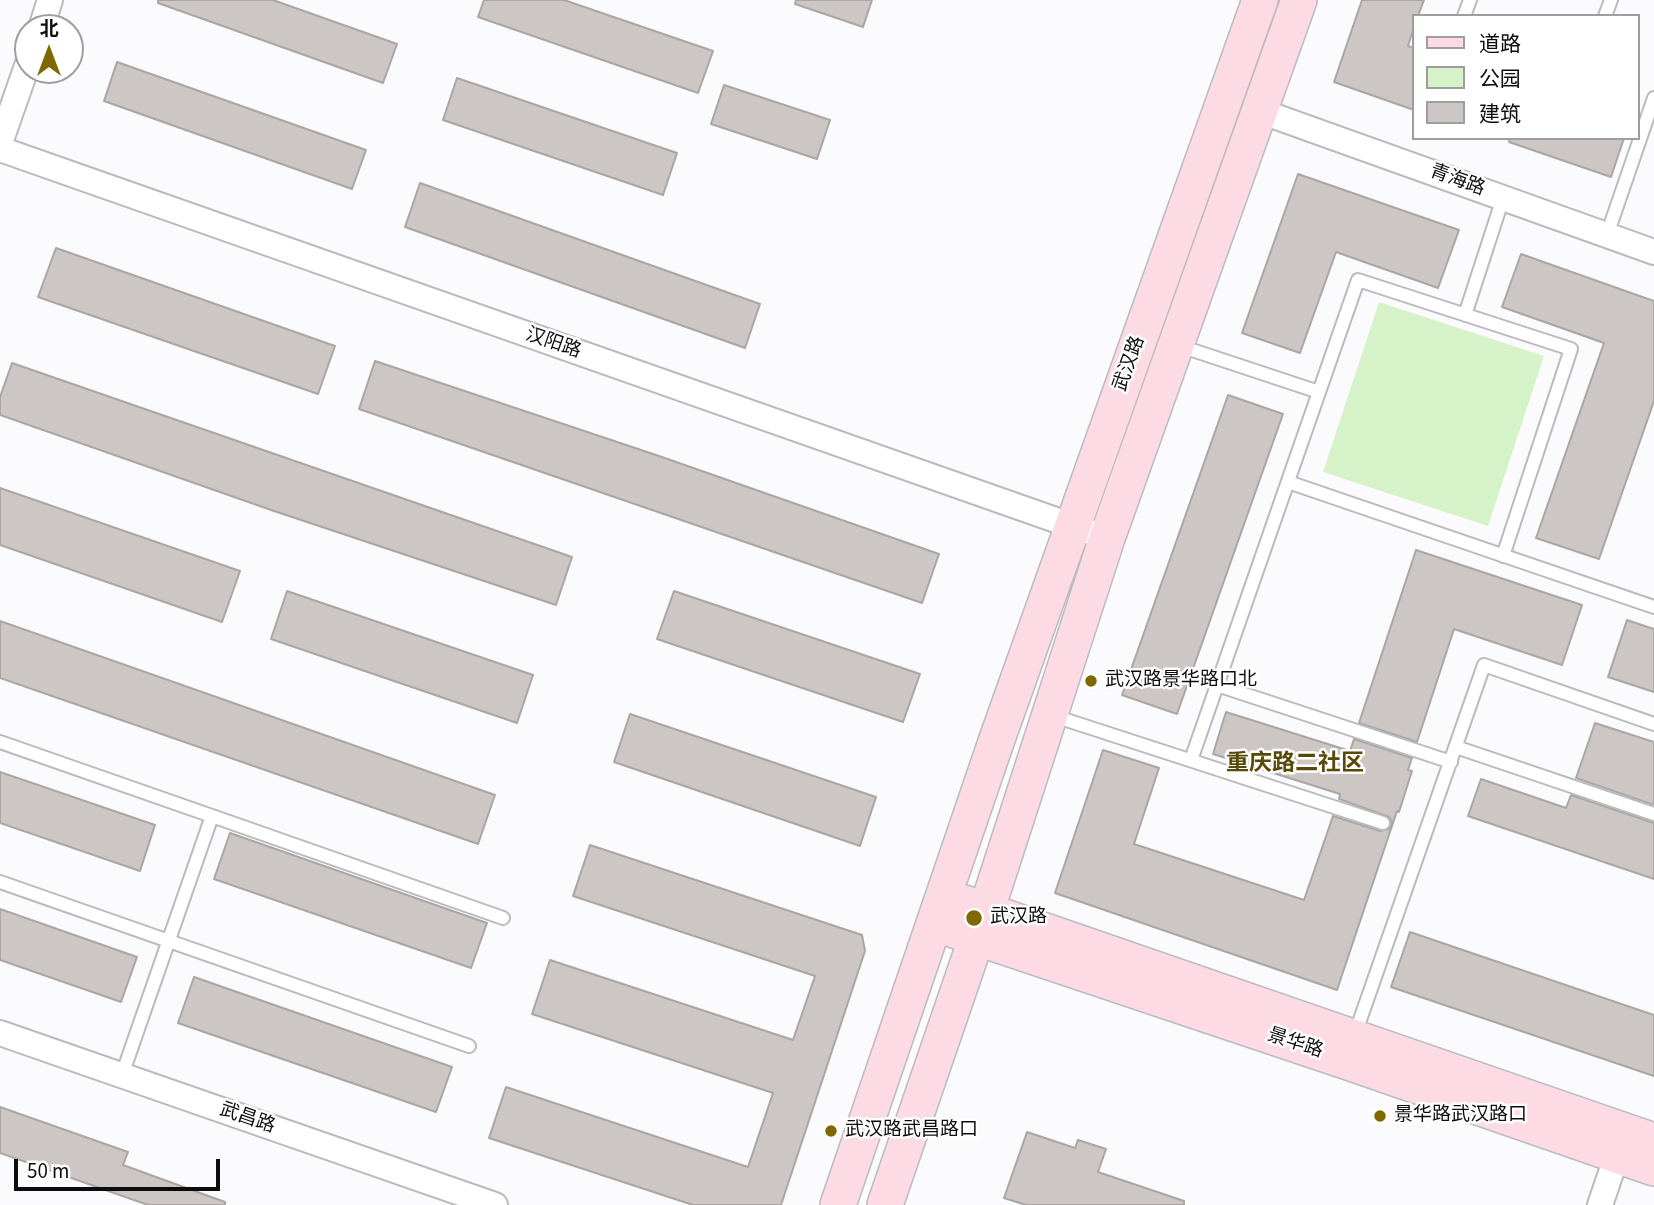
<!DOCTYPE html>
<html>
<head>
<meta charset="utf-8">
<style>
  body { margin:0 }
  #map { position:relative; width:1654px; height:1205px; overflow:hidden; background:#fbfbfe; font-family:"Source Sans 3","Noto Sans SC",sans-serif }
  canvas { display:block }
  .legend { position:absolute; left:1412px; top:14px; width:228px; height:126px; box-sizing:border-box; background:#fff; border:2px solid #9e9e9f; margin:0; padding:9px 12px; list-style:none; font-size:21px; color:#0c0c0e }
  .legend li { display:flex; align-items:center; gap:14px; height:35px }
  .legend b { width:35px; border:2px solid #9e9e9f }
  .north { position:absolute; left:14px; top:14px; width:70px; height:70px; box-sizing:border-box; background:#fff; border:2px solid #9e9e9f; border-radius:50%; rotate:0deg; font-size:19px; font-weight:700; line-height:28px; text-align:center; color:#0c0c0e }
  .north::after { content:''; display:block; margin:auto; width:24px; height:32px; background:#7f6800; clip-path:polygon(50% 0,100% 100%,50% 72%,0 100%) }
  .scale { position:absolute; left:14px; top:1159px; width:206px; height:32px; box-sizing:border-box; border:4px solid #0c0c0e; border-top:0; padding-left:9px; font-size:21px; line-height:24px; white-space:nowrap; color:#0c0c0e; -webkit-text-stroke:5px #fff; paint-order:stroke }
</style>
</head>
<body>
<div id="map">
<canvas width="1654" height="1205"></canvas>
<ul class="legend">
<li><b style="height:9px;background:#fcdbe5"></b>道路</li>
<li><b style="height:19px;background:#d5f2c8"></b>公园</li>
<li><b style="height:19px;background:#ccc6c4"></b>建筑</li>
</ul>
<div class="north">北</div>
<div class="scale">50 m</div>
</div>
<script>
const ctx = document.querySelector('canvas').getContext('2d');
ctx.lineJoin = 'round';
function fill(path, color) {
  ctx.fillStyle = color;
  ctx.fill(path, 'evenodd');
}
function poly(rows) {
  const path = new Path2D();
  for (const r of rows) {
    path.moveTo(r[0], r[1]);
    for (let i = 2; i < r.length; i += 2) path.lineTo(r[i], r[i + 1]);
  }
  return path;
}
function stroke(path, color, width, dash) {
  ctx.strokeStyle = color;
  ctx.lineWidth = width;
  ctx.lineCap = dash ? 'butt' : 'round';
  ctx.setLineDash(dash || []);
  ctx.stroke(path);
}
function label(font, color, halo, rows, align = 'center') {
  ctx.font = font + ' "Source Sans 3","Noto Sans SC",sans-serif';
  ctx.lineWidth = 5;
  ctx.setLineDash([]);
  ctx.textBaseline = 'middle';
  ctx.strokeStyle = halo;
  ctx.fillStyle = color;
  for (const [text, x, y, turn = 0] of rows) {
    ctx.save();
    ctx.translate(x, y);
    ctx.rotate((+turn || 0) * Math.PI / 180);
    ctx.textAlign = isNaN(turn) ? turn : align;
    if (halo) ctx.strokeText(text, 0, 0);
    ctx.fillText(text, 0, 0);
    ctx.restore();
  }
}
fill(poly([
  [1379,302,1544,356,1488,526,1323,472]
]), '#d5f2c8');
const building = poly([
  [158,0,273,0,397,44,383,83,158,3,158,0],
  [484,0,564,0,713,51,698,93,478,17,484,0],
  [796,0,872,0,863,27,795,4,796,0],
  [1362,0,1424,0,1418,16,1414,16,1414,27,1408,46,1414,48,1414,110,1334,82,1362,0],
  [117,62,366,150,352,189,104,101,117,62],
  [457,78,677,153,663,195,443,120,457,78],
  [724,85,830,120,817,159,711,124,724,85],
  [1510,138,1624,138,1611,177,1509,142,1510,138],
  [1298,174,1459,230,1438,288,1336,252,1300,353,1242,333,1298,174],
  [420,183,760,304,745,348,405,227,420,183],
  [56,248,335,346,318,394,38,297,56,248],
  [1521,254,1654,301,1654,401,1599,559,1536,538,1604,343,1502,307,1521,254],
  [375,361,659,456,939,554,922,603,359,409,375,361],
  [12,363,572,557,556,605,274,511,0,415,0,397,12,363],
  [1228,395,1283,414,1177,714,1122,695,1228,395],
  [0,488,240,571,222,622,0,545,0,488],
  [1416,550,1582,605,1562,665,1454,629,1417,742,1359,723,1416,550],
  [287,591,533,675,517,723,271,639,287,591],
  [674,591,920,674,903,722,657,639,674,591],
  [1627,620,1654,629,1654,692,1608,677,1627,620],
  [0,621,495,795,478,844,0,678,0,621],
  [1226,712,1350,751,1354,739,1412,758,1408,770,1412,771,1399,812,1397,811,1337,990,1055,893,1103,750,1159,768,1134,844,1304,900,1333,816,1380,831,1389,829,1392,822,1389,817,1339,799,1340,794,1213,754,1226,712],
  [630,714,876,797,860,846,614,762,630,714],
  [1595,723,1654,742,1654,805,1576,778,1595,723],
  [0,772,155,825,140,871,0,823,0,772],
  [1481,779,1566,808,1571,795,1654,823,1654,879,1468,816,1481,779],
  [230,833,487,923,471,968,214,879,230,833],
  [590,845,862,935,865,951,781,1205,693,1205,489,1138,506,1087,748,1167,773,1093,532,1014,550,960,793,1040,815,976,573,896,590,845],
  [0,909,137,957,121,1002,0,960,0,909],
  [1410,932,1654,1015,1654,1076,1391,987,1410,932],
  [194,977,452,1067,436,1112,178,1023,194,977],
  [0,1107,128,1152,123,1165,225,1202,225,1205,148,1205,0,1153,0,1107],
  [1027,1132,1075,1148,1078,1140,1106,1149,1098,1172,1184,1201,1184,1205,1026,1205,1004,1198,1027,1132]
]);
fill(building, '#ccc6c4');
stroke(building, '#aba6a4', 2);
const lane = poly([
  [1464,16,1470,0],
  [1605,16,1611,0],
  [1607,235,1654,98],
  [1465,315,1503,198],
  [1177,345,1319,392],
  [1288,482,1654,607],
  [1217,685,1451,762],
  [1051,715,1383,823],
  [0,742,212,816,122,1075],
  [1456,747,1654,814],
  [1191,760,1358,280,1571,349,1503,556],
  [212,816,503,918],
  [0,882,469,1046],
  [1354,1037,1484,665,1654,724]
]);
const street = poly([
  [41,28,50,0],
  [1260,111,1654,252],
  [0,143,28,63],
  [0,149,1107,538],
  [0,1033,495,1205],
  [1600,1205,1617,1155]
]);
const secondary = poly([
  [964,903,1654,1141],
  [954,930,1345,1061,1654,1168],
  [838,1205,996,742,1260,0],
  [885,1205,994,887,1107,538,1299,0]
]);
stroke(lane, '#babbc0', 16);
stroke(street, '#babbc0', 28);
stroke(secondary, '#babbc0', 38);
stroke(lane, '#fff', 12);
stroke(street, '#fff', 24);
stroke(secondary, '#fcdbe5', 35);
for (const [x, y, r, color] of [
  [1091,681,7,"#7f6800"],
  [974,918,9,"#7f6800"],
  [1380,1116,7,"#7f6800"],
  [831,1131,7,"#7f6800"]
]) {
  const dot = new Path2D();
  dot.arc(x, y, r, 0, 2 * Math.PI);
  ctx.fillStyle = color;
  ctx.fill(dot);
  stroke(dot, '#fff', 2.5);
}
label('19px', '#0c0c0e', '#fff', [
  ["青海路",1457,181,20],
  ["汉阳路",553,344,19],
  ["武汉路",1130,364,-70],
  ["景华路",1295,1044,18],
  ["武昌路",247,1119,19]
]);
label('19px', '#0c0c0e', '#fff', [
  ["武汉路景华路口北",1105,681],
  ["武汉路",990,918],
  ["景华路武汉路口",1394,1116],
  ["武汉路武昌路口",845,1131]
], 'left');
label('bold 23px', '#594907', '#fff', [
  ["重庆路二社区",1295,765]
]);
</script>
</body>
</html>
